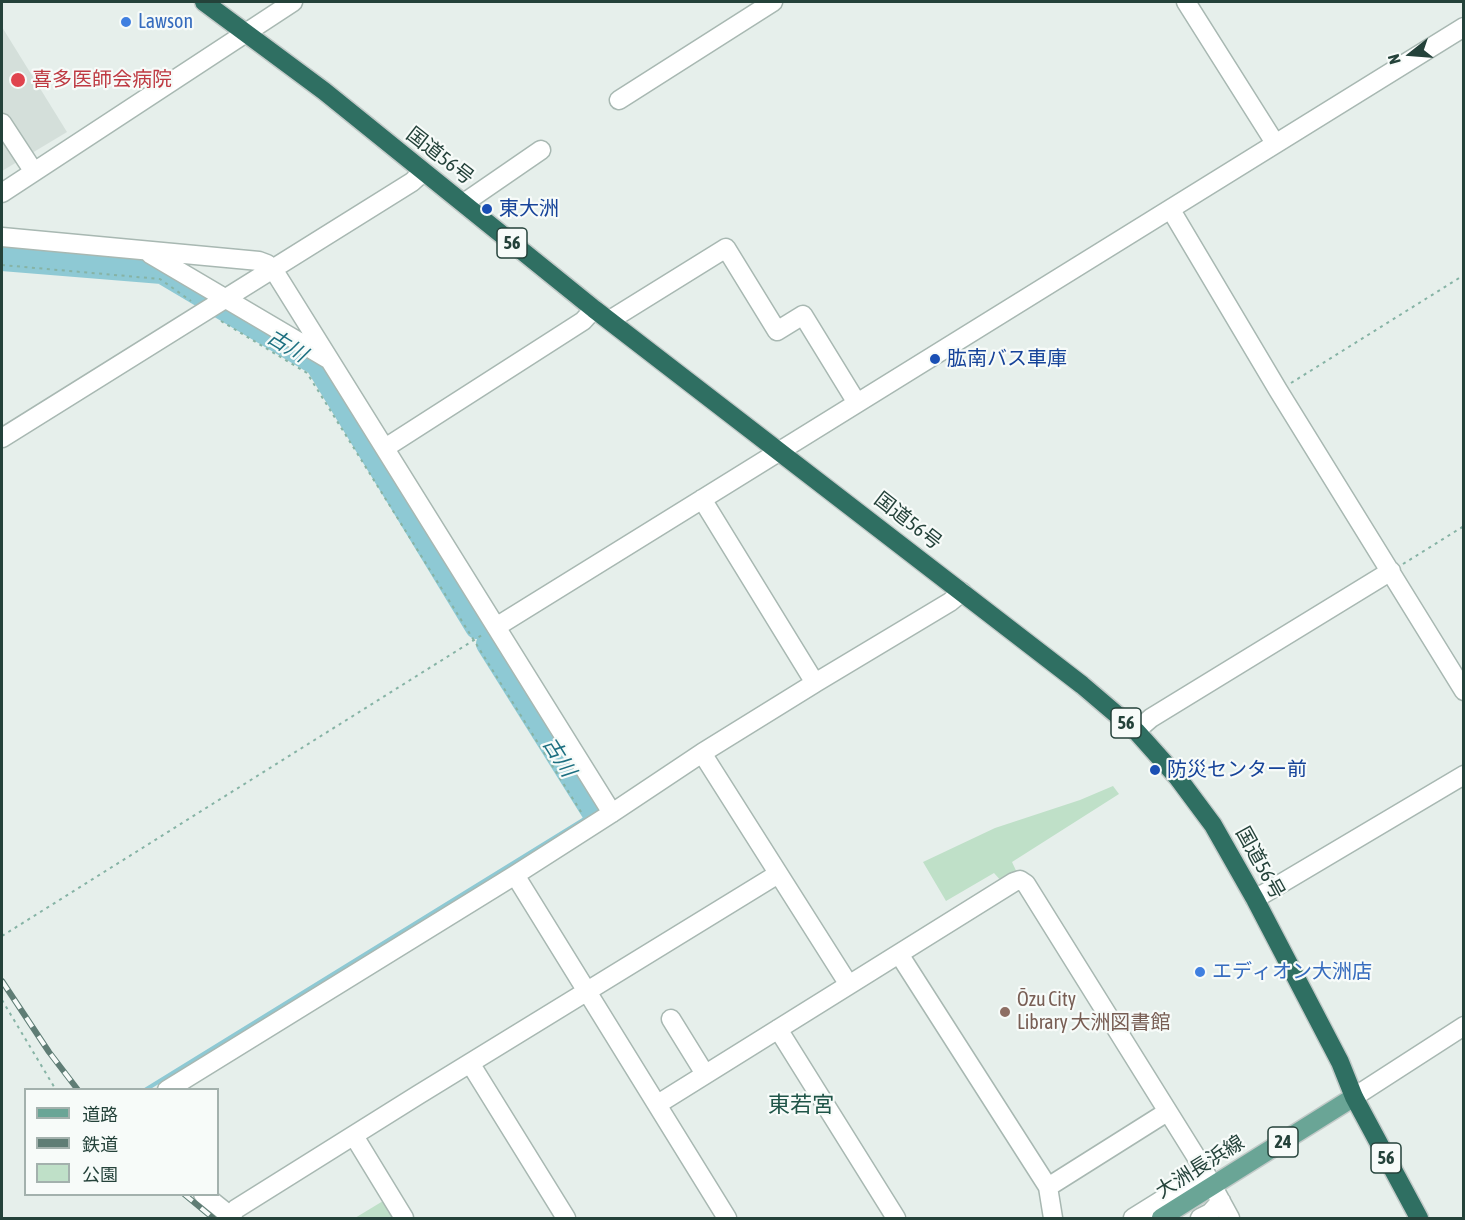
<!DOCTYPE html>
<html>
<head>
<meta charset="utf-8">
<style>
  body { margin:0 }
  #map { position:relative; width:1465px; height:1220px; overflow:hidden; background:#e6efeb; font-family:"Asap Condensed","Noto Sans JP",sans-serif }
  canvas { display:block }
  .frame { position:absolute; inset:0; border:3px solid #24423a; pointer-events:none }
  .legend { position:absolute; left:24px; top:1088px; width:195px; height:108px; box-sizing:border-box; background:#f7fbf9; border:2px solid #a3b1ad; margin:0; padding:8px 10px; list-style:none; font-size:18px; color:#24423a }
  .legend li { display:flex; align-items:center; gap:12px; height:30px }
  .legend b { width:30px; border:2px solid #a3b1ad }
  .north { position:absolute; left:1381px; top:24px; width:60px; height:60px; -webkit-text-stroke:4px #f7fbf9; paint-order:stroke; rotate:253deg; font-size:16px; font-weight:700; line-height:24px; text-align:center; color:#24423a }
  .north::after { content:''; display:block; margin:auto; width:21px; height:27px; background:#24423a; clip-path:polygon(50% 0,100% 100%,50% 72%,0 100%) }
</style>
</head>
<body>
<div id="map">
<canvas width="1465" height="1220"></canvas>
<div class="frame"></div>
<ul class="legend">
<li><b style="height:8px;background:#6aa596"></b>道路</li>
<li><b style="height:8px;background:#5f7d75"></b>鉄道</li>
<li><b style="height:16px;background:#bfe0c8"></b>公園</li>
</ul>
<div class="north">N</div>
</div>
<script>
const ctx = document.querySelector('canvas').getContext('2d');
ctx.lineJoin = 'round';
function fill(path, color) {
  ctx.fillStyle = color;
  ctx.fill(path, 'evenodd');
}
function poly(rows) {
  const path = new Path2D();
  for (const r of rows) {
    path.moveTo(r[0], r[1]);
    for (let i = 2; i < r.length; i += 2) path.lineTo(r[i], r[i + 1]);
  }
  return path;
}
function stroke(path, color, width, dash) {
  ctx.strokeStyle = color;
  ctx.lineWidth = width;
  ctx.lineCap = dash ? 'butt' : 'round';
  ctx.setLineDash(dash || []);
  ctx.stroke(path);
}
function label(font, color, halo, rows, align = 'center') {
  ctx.font = font + ' "Asap Condensed","Noto Sans JP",sans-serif';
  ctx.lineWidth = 4.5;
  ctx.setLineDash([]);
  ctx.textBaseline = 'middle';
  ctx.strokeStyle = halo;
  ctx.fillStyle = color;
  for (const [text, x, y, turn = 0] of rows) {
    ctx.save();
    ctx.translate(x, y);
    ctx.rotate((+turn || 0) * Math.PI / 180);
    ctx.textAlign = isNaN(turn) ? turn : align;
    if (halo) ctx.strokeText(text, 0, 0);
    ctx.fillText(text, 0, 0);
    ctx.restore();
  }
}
fill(poly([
  [2,27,67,132,2,171]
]), '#d4dfda');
fill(poly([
  [1113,786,1119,794,1012,862,1019,877,1003,883,994,873,946,901,923,862,995,828,1080,800],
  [383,1201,394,1218,355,1218]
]), '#bfe0c8');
stroke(poly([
  [145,1090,583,820,592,810]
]), '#8ec9d4', 4);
stroke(poly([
  [2,259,162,272,317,364,477,627],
  [488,644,592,810]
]), '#8ec9d4', 24);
const minor = poly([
  [1186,2,1275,143],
  [619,100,773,2],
  [2,123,34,172],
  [2,193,293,2],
  [464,203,541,150],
  [1171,210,1278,390,1464,691],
  [2,237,259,261,267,264,273,269,612,813],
  [150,254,328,359],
  [610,320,726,248,777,331,803,315,857,403],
  [2,438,412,182,423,172],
  [385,448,583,321,594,309],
  [496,627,1464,27],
  [815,683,950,602,962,592],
  [1136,731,1151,718,1391,571],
  [702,753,849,985],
  [515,875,727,1218],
  [1255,899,1464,775],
  [899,954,1048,1187,1053,1218],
  [671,1019,705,1074],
  [778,1029,896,1218],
  [470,1063,566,1218],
  [167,1090,515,875,612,813,702,753,815,683,702,499],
  [1354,1097,1464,1026],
  [658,1104,1014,882,1020,880,1026,884,1200,1163,1230,1218],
  [354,1136,404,1218],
  [1048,1187,1167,1112],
  [203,1194,233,1218],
  [229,1216,236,1209,418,1095,778,874],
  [1133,1218,1194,1180,1207,1176],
  [1200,1218,1210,1213,1221,1201]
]);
const major = poly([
  [1161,1218,1354,1097]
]);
const highway = poly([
  [204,2,324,91,594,309,1082,685,1136,731,1178,778,1213,825,1255,899,1340,1062,1354,1097,1419,1218]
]);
stroke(minor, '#a8b8b2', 21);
stroke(major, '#c2cac8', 21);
stroke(highway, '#c2cac8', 21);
stroke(poly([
  [2,265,160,279,191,301],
  [221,321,307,373,583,815],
  [1291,383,1464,275],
  [1403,564,1464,526],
  [2,936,482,635],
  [2,1000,56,1090]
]), '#86b3a5', 2, [3, 4.5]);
stroke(minor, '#fff', 18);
stroke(major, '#6aa596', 18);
stroke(highway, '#2f6f62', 18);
const rail = poly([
  [2,981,49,1052,78,1090],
  [184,1194,213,1218]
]);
stroke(rail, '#5f7d75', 6);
stroke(rail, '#f7fbf9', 4, [11]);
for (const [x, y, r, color] of [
  [126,22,6,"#3f7fe0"],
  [18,80,8,"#e0444e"],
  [487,209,6,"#1a4fb4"],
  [935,359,6,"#1a4fb4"],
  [1155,770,6,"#1a4fb4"],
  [1200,972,6,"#3f7fe0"],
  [1005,1012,6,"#8d6e63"]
]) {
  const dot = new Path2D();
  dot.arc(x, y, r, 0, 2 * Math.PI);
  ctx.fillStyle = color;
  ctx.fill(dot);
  stroke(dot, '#f7fbf9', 2);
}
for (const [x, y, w] of [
  [512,243,30],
  [1126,723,30],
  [1283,1142,30],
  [1386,1158,30]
]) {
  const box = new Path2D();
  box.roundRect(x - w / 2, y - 15, w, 30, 4.5);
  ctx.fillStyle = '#f7fbf9';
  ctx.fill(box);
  stroke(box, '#24423a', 1.5);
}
label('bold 18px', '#24423a', null, [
  ["56",512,243],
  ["56",1126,723],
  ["24",1283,1142],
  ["56",1386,1158]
]);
label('20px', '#366cbe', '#f7fbf9', [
  ["Lawson",138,22],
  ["エディオン大洲店",1212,972]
], 'left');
label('20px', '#be3a42', '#f7fbf9', [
  ["喜多医師会病院",32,80]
], 'left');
label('20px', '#24423a', '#f7fbf9', [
  ["国道56号",440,156,38],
  ["国道56号",908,521,38],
  ["国道56号",1260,863,61],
  ["大洲長浜線",1200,1167,-32]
]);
label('20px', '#164399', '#f7fbf9', [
  ["東大洲",499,209],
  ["肱南バス車庫",947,359],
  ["防災センター前",1167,770]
], 'left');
label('20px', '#785e54', '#f7fbf9', [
  ["Ōzu City",1017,1000],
  ["Library 大洲図書館",1017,1023]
], 'left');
label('italic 21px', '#1c6f80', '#f7fbf9', [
  ["古川",287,346,31],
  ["古川",559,757,58]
]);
label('22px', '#1f5548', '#f7fbf9', [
  ["東若宮",801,1105]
]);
</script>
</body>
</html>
